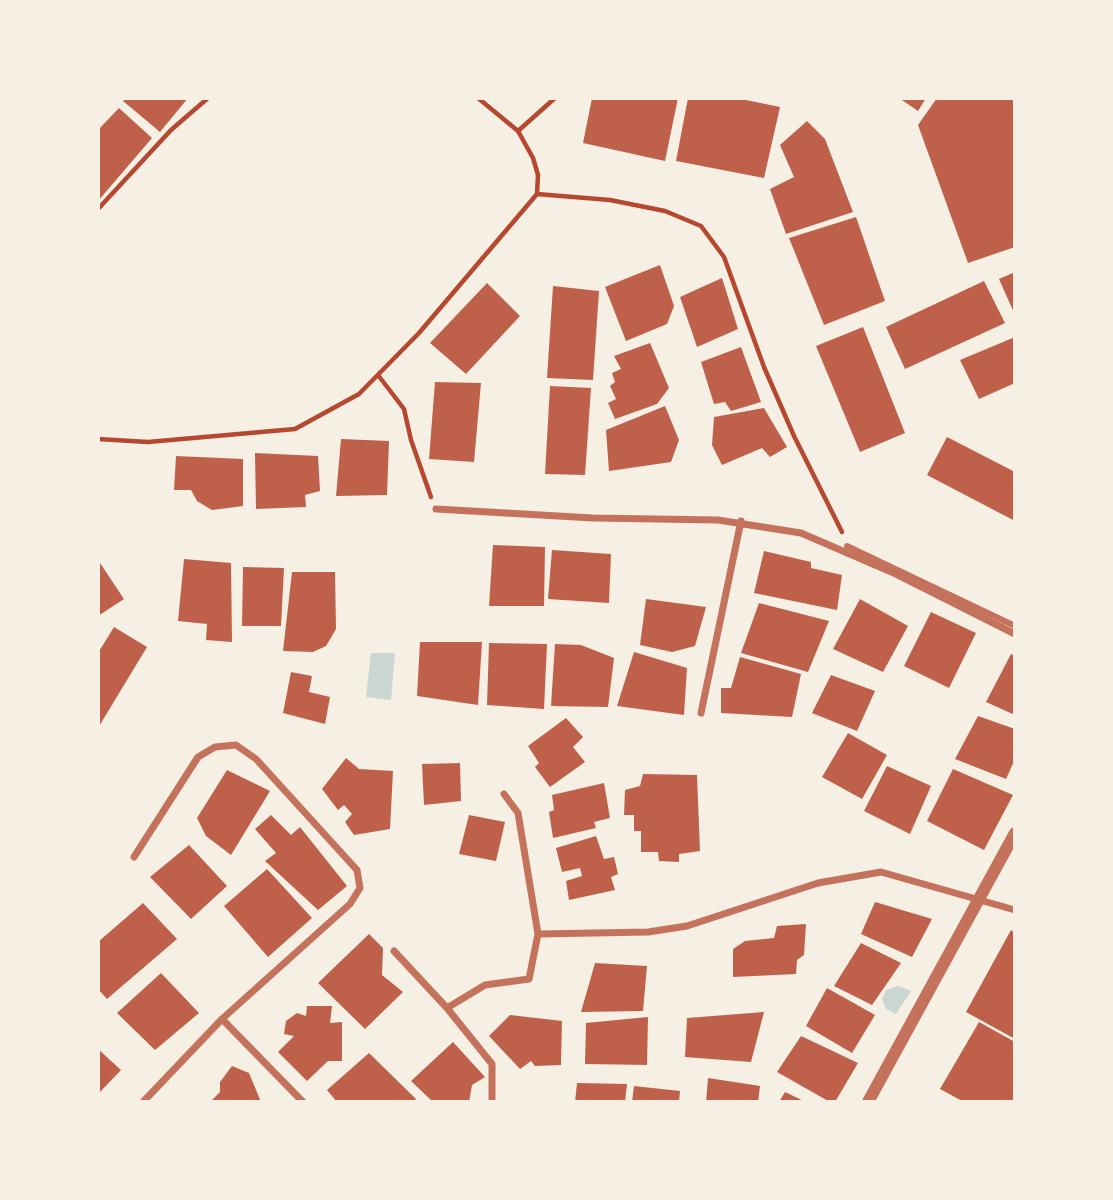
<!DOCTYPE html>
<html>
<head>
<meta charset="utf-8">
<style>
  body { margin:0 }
  #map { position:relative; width:1113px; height:1200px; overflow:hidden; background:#f6efe4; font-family:"Fira Sans Condensed",sans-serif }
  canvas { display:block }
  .frame { position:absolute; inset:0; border:100px solid #f6efe4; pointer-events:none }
</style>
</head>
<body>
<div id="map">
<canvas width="1113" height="1200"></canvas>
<div class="frame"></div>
</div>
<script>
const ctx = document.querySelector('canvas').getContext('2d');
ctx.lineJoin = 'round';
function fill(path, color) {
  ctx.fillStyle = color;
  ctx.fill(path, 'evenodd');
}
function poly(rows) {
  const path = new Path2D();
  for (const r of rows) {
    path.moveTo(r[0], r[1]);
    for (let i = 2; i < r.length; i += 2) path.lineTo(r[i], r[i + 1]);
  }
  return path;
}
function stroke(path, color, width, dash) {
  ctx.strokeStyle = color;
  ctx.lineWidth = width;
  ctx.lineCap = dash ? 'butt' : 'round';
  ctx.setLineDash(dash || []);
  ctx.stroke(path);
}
fill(poly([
  [371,653,395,653,391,700,366,697],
  [898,986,911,991,896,1014,886,1009,882,999,886,990]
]), '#c9d6d2');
fill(poly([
  [126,98,188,98,160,132,123,101],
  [592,98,678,98,665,161,583,143],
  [688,98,736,98,780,107,764,178,676,161],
  [899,98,926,98,918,111],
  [937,98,1015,98,1015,247,968,263,918,125],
  [119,108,152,138,98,201,98,130],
  [807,121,825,139,853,212,786,234,770,189,794,177,780,145],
  [856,217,885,301,824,325,789,238],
  [660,265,674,306,667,324,626,341,605,287],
  [1015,272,1015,315,999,279],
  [722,278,738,329,697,347,680,297],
  [984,281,1005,323,905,369,886,327],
  [487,283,520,316,466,374,430,343],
  [553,286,599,291,593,380,547,378],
  [863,327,905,433,860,452,816,346],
  [1015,337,1015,383,979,399,960,360],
  [650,343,669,388,657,404,615,419,608,403,616,399,610,386,615,382,612,373,621,369,614,356],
  [741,347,761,402,731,411,725,402,714,404,701,362],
  [435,382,481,383,474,462,429,459],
  [550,386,591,388,585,475,545,474],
  [665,406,679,440,671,462,609,471,606,430],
  [764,408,787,447,770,457,762,448,722,465,712,445,714,417],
  [947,437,1015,472,1015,521,927,475],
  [341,439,389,441,387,495,336,496],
  [255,453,318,456,320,491,305,495,306,507,256,509],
  [176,456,243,459,243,506,212,510,197,501,191,490,174,490],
  [493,545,545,547,544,606,489,606],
  [552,550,611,554,609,603,548,599],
  [764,551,811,562,811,568,842,575,837,610,754,593],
  [184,559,231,563,232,642,206,640,207,624,178,621],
  [98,560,124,599,98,616],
  [243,567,284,568,281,626,242,626],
  [292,572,335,572,336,629,326,646,313,652,283,651],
  [646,599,706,607,695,646,672,652,640,645],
  [860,599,908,626,883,672,833,649],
  [759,603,829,621,808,672,741,653],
  [931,612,976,633,949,688,904,666],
  [114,627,147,647,98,728,98,653],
  [420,642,482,642,478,705,417,696],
  [489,643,547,644,544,709,487,705],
  [555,644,581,645,614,658,608,707,551,706],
  [634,652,687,668,684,715,617,706],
  [1011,654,1015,656,1015,715,986,702],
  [740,657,801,674,792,717,721,713,721,688,731,688],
  [291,672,312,676,309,692,330,697,325,724,283,713],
  [831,675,875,691,857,731,812,713],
  [978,716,1015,729,1015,759,1006,779,955,759],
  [566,718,583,737,573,747,585,762,550,787,535,767,539,763,528,746],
  [848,733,887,755,862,799,822,777],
  [346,758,359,769,393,771,390,829,354,835,345,822,352,814,344,805,338,810,322,789],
  [460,763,461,801,424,805,422,764],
  [887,766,931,786,910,834,864,811],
  [953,769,1013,795,984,850,927,821],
  [227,770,270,791,231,855,206,836,197,818],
  [643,774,697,775,700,851,679,854,679,862,659,861,658,852,641,852,641,831,634,831,634,815,624,815,625,790,640,786],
  [604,783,610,818,594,822,596,828,553,838,549,812,554,810,552,795],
  [271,815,291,835,300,827,347,886,318,910,265,861,276,853,255,829],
  [469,815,505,822,496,861,459,854],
  [596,836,604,859,614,857,618,874,611,877,615,890,569,900,566,881,582,876,580,868,562,872,556,848],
  [189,845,227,886,191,919,150,877],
  [267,869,312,918,268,957,224,906],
  [875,902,932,919,912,957,861,934],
  [143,903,177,939,107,999,98,989,98,942],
  [806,924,804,955,797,960,796,974,733,977,733,949,745,941,774,938,777,926],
  [1011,930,1015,933,1015,1039,966,1012],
  [369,934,383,948,382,975,403,992,365,1029,318,983],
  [861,943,901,963,872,1005,834,986],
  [595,963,647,966,643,1011,581,1012],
  [161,973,199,1013,155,1050,117,1013],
  [827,988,875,1015,852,1053,806,1026],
  [307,1006,332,1006,330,1023,342,1022,342,1061,328,1061,307,1081,278,1052,294,1036,284,1034,286,1021,297,1013,306,1016],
  [764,1012,751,1062,685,1057,687,1018],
  [510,1015,562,1021,561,1065,535,1066,531,1061,520,1069,489,1036],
  [648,1017,647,1065,585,1064,586,1023],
  [979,1022,1015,1042,1015,1102,964,1102,940,1089],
  [801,1036,858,1063,835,1102,830,1102,777,1072],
  [453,1042,485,1077,472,1085,469,1102,433,1102,411,1081],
  [98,1049,121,1070,98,1094],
  [369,1053,416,1099,413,1102,337,1102,327,1090],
  [232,1066,249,1073,261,1102,210,1102,220,1092,220,1082],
  [708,1078,760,1086,758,1102,706,1102],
  [577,1083,627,1084,625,1102,575,1102],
  [634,1086,680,1091,679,1102,632,1102],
  [785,1092,806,1102,779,1102]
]), '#bf614a');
stroke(poly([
  [518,131,555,98],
  [537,194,610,200,665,211,701,226,724,257,764,367,794,436,842,532],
  [98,209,171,130,208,98],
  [378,375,404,409,411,440,431,497],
  [98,439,148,442,295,429,359,394,419,333,537,194,538,175,533,158,518,131,478,98]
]), '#b5482f', 4.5);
stroke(poly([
  [847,546,1015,626]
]), '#c5725c', 6);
stroke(poly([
  [436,509,593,518,718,520,801,533,896,574,1015,634],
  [701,713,741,521],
  [504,794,518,813,538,934],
  [134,857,198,757,215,747,236,745,256,759,357,870,360,888,350,904,222,1019,143,1102],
  [394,951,447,1008,492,1064,492,1102],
  [447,1008,485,985,529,979,538,934,648,932,687,926,818,883,881,872,1015,910],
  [222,1019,303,1102]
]), '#c5725c', 7);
stroke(poly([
  [868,1102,1015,833]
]), '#c5725c', 12);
</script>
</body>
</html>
